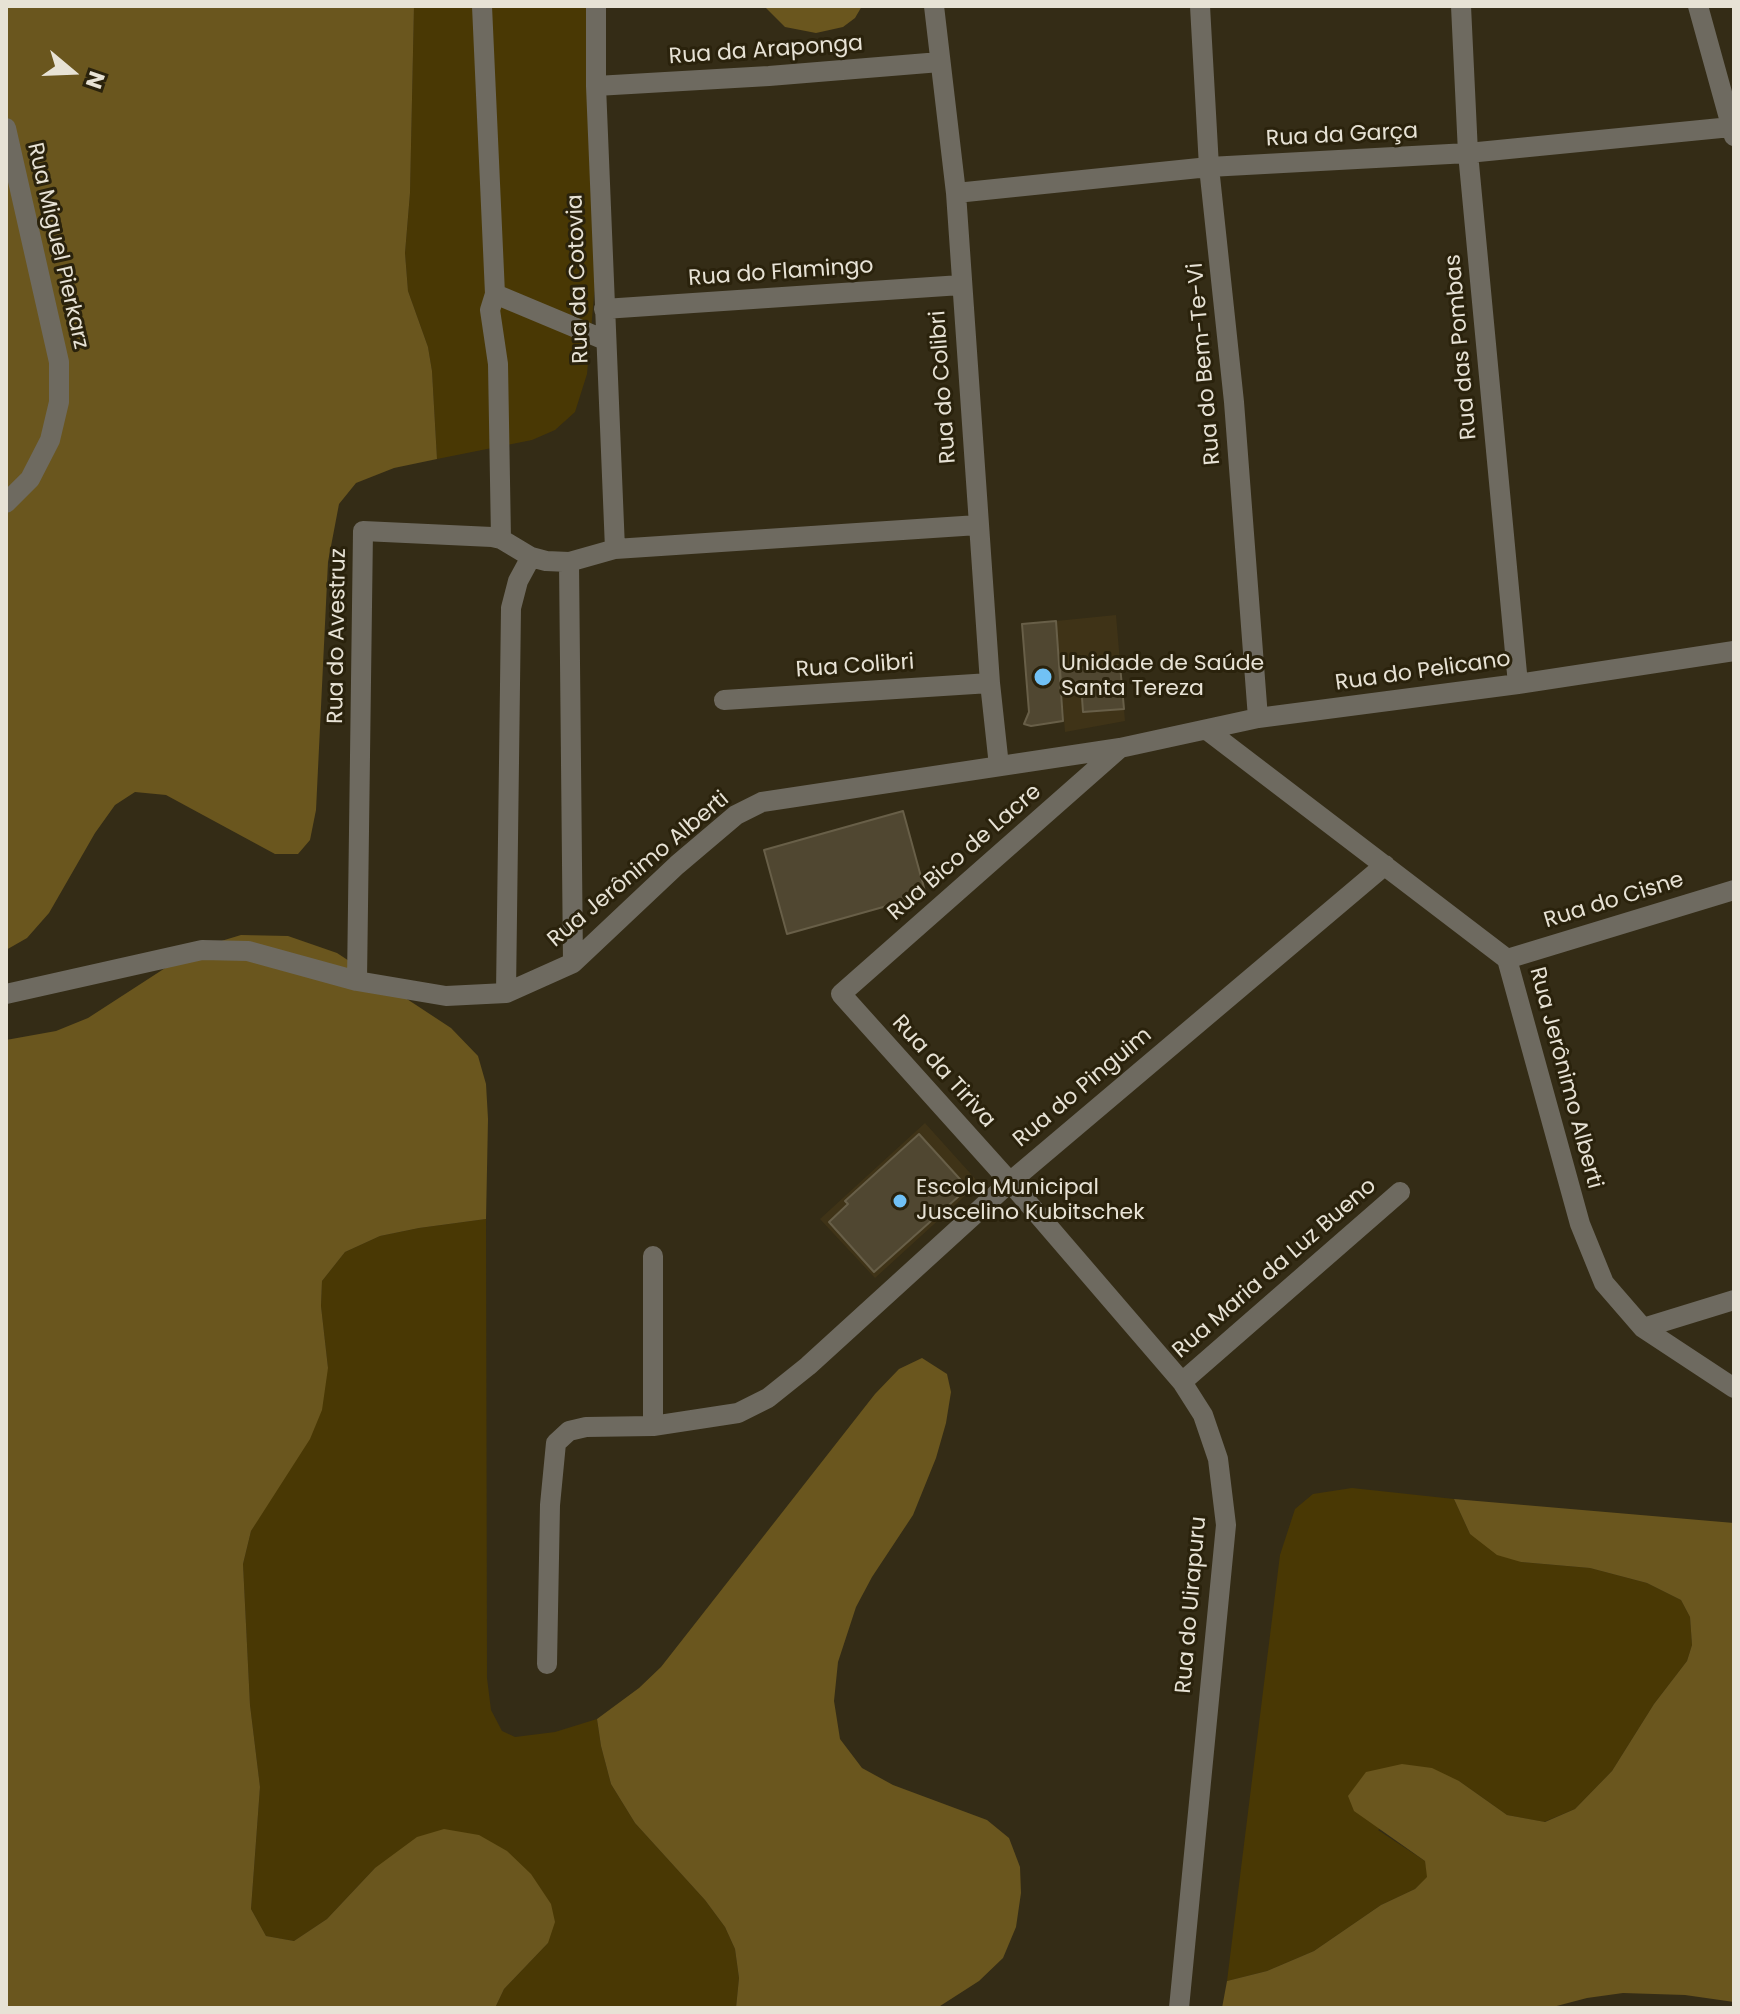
<!DOCTYPE html>
<html>
<head>
<meta charset="utf-8">
<style>
  body { margin:0 }
  #map { position:relative; width:1740px; height:2014px; overflow:hidden; background:#342c16; font-family:Poppins,sans-serif }
  canvas { display:block }
  .frame { position:absolute; inset:0; border:8px solid #e7e2d5; pointer-events:none }
  .north { position:absolute; left:32px; top:32px; width:80px; height:80px; -webkit-text-stroke:6px #2a220c; paint-order:stroke; rotate:109deg; font-size:22px; font-weight:700; line-height:32px; text-align:center; color:#e7e2d5 }
  .north::after { content:''; display:block; margin:auto; width:28px; height:36px; background:#e7e2d5; clip-path:polygon(50% 0,100% 100%,50% 72%,0 100%) }
</style>
</head>
<body>
<div id="map">
<canvas width="1740" height="2014"></canvas>
<div class="frame"></div>
<div class="north">N</div>
</div>
<script>
const ctx = document.querySelector('canvas').getContext('2d');
ctx.lineJoin = 'round';
function fill(path, color) {
  ctx.fillStyle = color;
  ctx.fill(path, 'evenodd');
}
function poly(rows) {
  const path = new Path2D();
  for (const r of rows) {
    path.moveTo(r[0], r[1]);
    for (let i = 2; i < r.length; i += 2) path.lineTo(r[i], r[i + 1]);
  }
  return path;
}
function stroke(path, color, width, dash) {
  ctx.strokeStyle = color;
  ctx.lineWidth = width;
  ctx.lineCap = dash ? 'butt' : 'round';
  ctx.setLineDash(dash || []);
  ctx.stroke(path);
}
function label(font, color, halo, rows, align = 'center') {
  ctx.font = font + ' Poppins,sans-serif';
  ctx.lineWidth = 6;
  ctx.setLineDash([]);
  ctx.textBaseline = 'middle';
  ctx.strokeStyle = halo;
  ctx.fillStyle = color;
  for (const [text, x, y, turn = 0] of rows) {
    ctx.save();
    ctx.translate(x, y);
    ctx.rotate((+turn || 0) * Math.PI / 180);
    ctx.textAlign = isNaN(turn) ? turn : align;
    if (halo) ctx.strokeText(text, 0, 0);
    ctx.fillText(text, 0, 0);
    ctx.restore();
  }
}
fill(poly([
  [1116,615,1125,721,1065,732,1056,621],
  [925,1123,979,1183,875,1278,820,1219]
]), '#3f3317');
fill(poly([
  [414,6,587,6,596,274,587,374,575,412,555,430,532,440,437,459,432,371,428,347,408,291,405,253,410,193],
  [486,1219,487,1678,491,1710,502,1731,515,1737,555,1732,597,1719,601,1746,611,1784,635,1823,705,1900,725,1927,735,1949,739,1978,736,2008,495,2008,504,1989,548,1943,375,1868,327,1919,294,1941,266,1936,251,1909,260,1787,250,1705,243,1564,251,1531,268,1502,328,1368,321,1306,322,1281,345,1252,380,1236,419,1228],
  [1352,1488,1454,1499,1470,1534,1521,1562,1590,1568,1647,1583,1681,1600,1690,1617,1692,1645,1687,1661,1654,1704,1612,1771,1575,1809,1544,1822,1507,1815,1459,1781,1378,1830,1425,1861,1428,1877,1415,1889,1381,1905,1314,1951,1267,1971,1227,1981,1280,1555,1295,1509,1313,1494]
]), '#493804');
fill(poly([
  [6,6,414,6,410,193,405,253,408,291,428,347,432,371,437,459,394,468,356,483,339,504,328,562,316,810,310,840,298,854,275,854,166,795,135,792,115,805,95,833,49,913,27,938,6,950],
  [764,6,862,6,855,18,843,27,816,33,785,27],
  [241,935,288,936,337,953,451,1028,478,1056,486,1084,488,1119,486,1219,419,1228,380,1236,345,1252,322,1281,321,1306,328,1368,322,1410,310,1439,251,1531,243,1564,250,1705,260,1787,251,1909,266,1936,294,1941,327,1919,375,1868,417,1837,444,1829,479,1835,507,1851,531,1874,551,1904,555,1922,548,1943,504,1989,495,2008,6,2008,6,1040,56,1031,88,1018,176,961,208,945],
  [922,1358,947,1374,951,1392,946,1423,936,1458,913,1515,872,1577,856,1607,838,1662,834,1701,840,1739,862,1768,893,1785,987,1820,1009,1838,1020,1867,1021,1893,1016,1927,1003,1958,979,1981,937,2008,736,2008,739,1978,735,1949,725,1927,705,1900,635,1823,611,1784,601,1746,597,1719,639,1688,661,1667,875,1394,899,1369],
  [1454,1499,1734,1523,1734,2002,1685,1995,1623,1993,1587,1998,1549,2008,1222,2008,1227,1981,1267,1971,1314,1951,1381,1905,1415,1889,1427,1877,1425,1861,1354,1811,1348,1796,1366,1772,1402,1764,1432,1768,1459,1781,1507,1815,1545,1822,1575,1809,1612,1771,1654,1704,1687,1661,1692,1645,1690,1617,1681,1600,1647,1583,1590,1568,1521,1562,1497,1555,1470,1534]
]), '#6a561e');
const building = poly([
  [1056,621,1063,721,1031,726,1024,724,1029,712,1022,624,1056,621],
  [1120,665,1124,709,1083,712,1081,683,1061,684,1060,669,1120,665],
  [903,811,926,895,787,934,764,850,903,811],
  [919,1134,968,1188,874,1272,829,1222,848,1204,845,1201,919,1134]
]);
fill(building, '#504731');
stroke(building, '#685f48', 2);
stroke(poly([
  [482,6,495,294,605,340],
  [596,6,596,86,615,549],
  [934,6,956,193,990,683,999,766],
  [1200,6,1209,167,1234,402,1258,718],
  [1461,6,1468,153,1518,684],
  [1698,6,1734,136],
  [596,86,769,76,940,62],
  [6,128,59,362,59,402,50,440,30,479,6,503],
  [956,193,1209,167,1468,153,1731,127],
  [495,294,490,310,498,364,501,539],
  [604,309,961,285],
  [569,562,573,963],
  [724,700,990,683],
  [1207,730,1507,959,1580,1224,1604,1283,1643,1328,1734,1388],
  [1120,748,841,994,1010,1182,1182,1382,1203,1415,1218,1459,1226,1525,1179,2008],
  [1507,959,1734,890],
  [357,981,363,531,492,537,501,539,531,557,546,561,569,562,615,549,978,525],
  [506,993,511,608,518,581,531,557],
  [6,994,202,950,248,951,357,981,446,996,506,993,573,963,677,865,736,815,762,802,1120,748,1258,718,1518,684,1734,651],
  [653,1256,653,1426],
  [1643,1328,1734,1300],
  [1182,1382,1400,1192],
  [547,1664,550,1505,556,1443,569,1431,586,1427,653,1426,738,1413,768,1398,808,1366,1010,1182,1385,865]
]), '#6e6a60', 20);
for (const [x, y, r, color] of [
  [1043,677,10,"#71c1f5"],
  [900,1201,8,"#71c1f5"]
]) {
  const dot = new Path2D();
  dot.arc(x, y, r, 0, 2 * Math.PI);
  ctx.fillStyle = color;
  ctx.fill(dot);
  stroke(dot, '#2a220c', 3);
}
label('22px', '#e7e2d5', '#2a220c', [
  ["Rua da Araponga",766,51,-4],
  ["Rua da Garça",1342,136,-3],
  ["Rua Miguel Pierkarz",57,246,77],
  ["Rua do Flamingo",781,273,-4],
  ["Rua da Cotovia",579,279,-92],
  ["Rua das Pombas",1462,347,-95],
  ["Rua do Bem-Te-Vi",1205,364,-95],
  ["Rua do Colibri",944,387,-94],
  ["Rua do Avestruz",338,636,-89],
  ["Rua Colibri",855,667,-4],
  ["Rua do Pelicano",1423,672,-8],
  ["Rua Bico de Lacre",965,853,-41],
  ["Rua Jerônimo Alberti",639,870,-40],
  ["Rua do Cisne",1614,901,-17],
  ["Rua da Tiriva",943,1072,48],
  ["Rua Jerônimo Alberti",1565,1078,75],
  ["Rua do Pinguim",1083,1088,-40],
  ["Rua Maria da Luz Bueno",1275,1269,-41],
  ["Rua do Uirapuru",1192,1605,-85]
]);
label('22px', '#e7e2d5', '#2a220c', [
  ["Unidade de Saúde",1061,664],
  ["Santa Tereza",1061,689],
  ["Escola Municipal",916,1188],
  ["Juscelino Kubitschek",916,1213]
], 'left');
</script>
</body>
</html>
